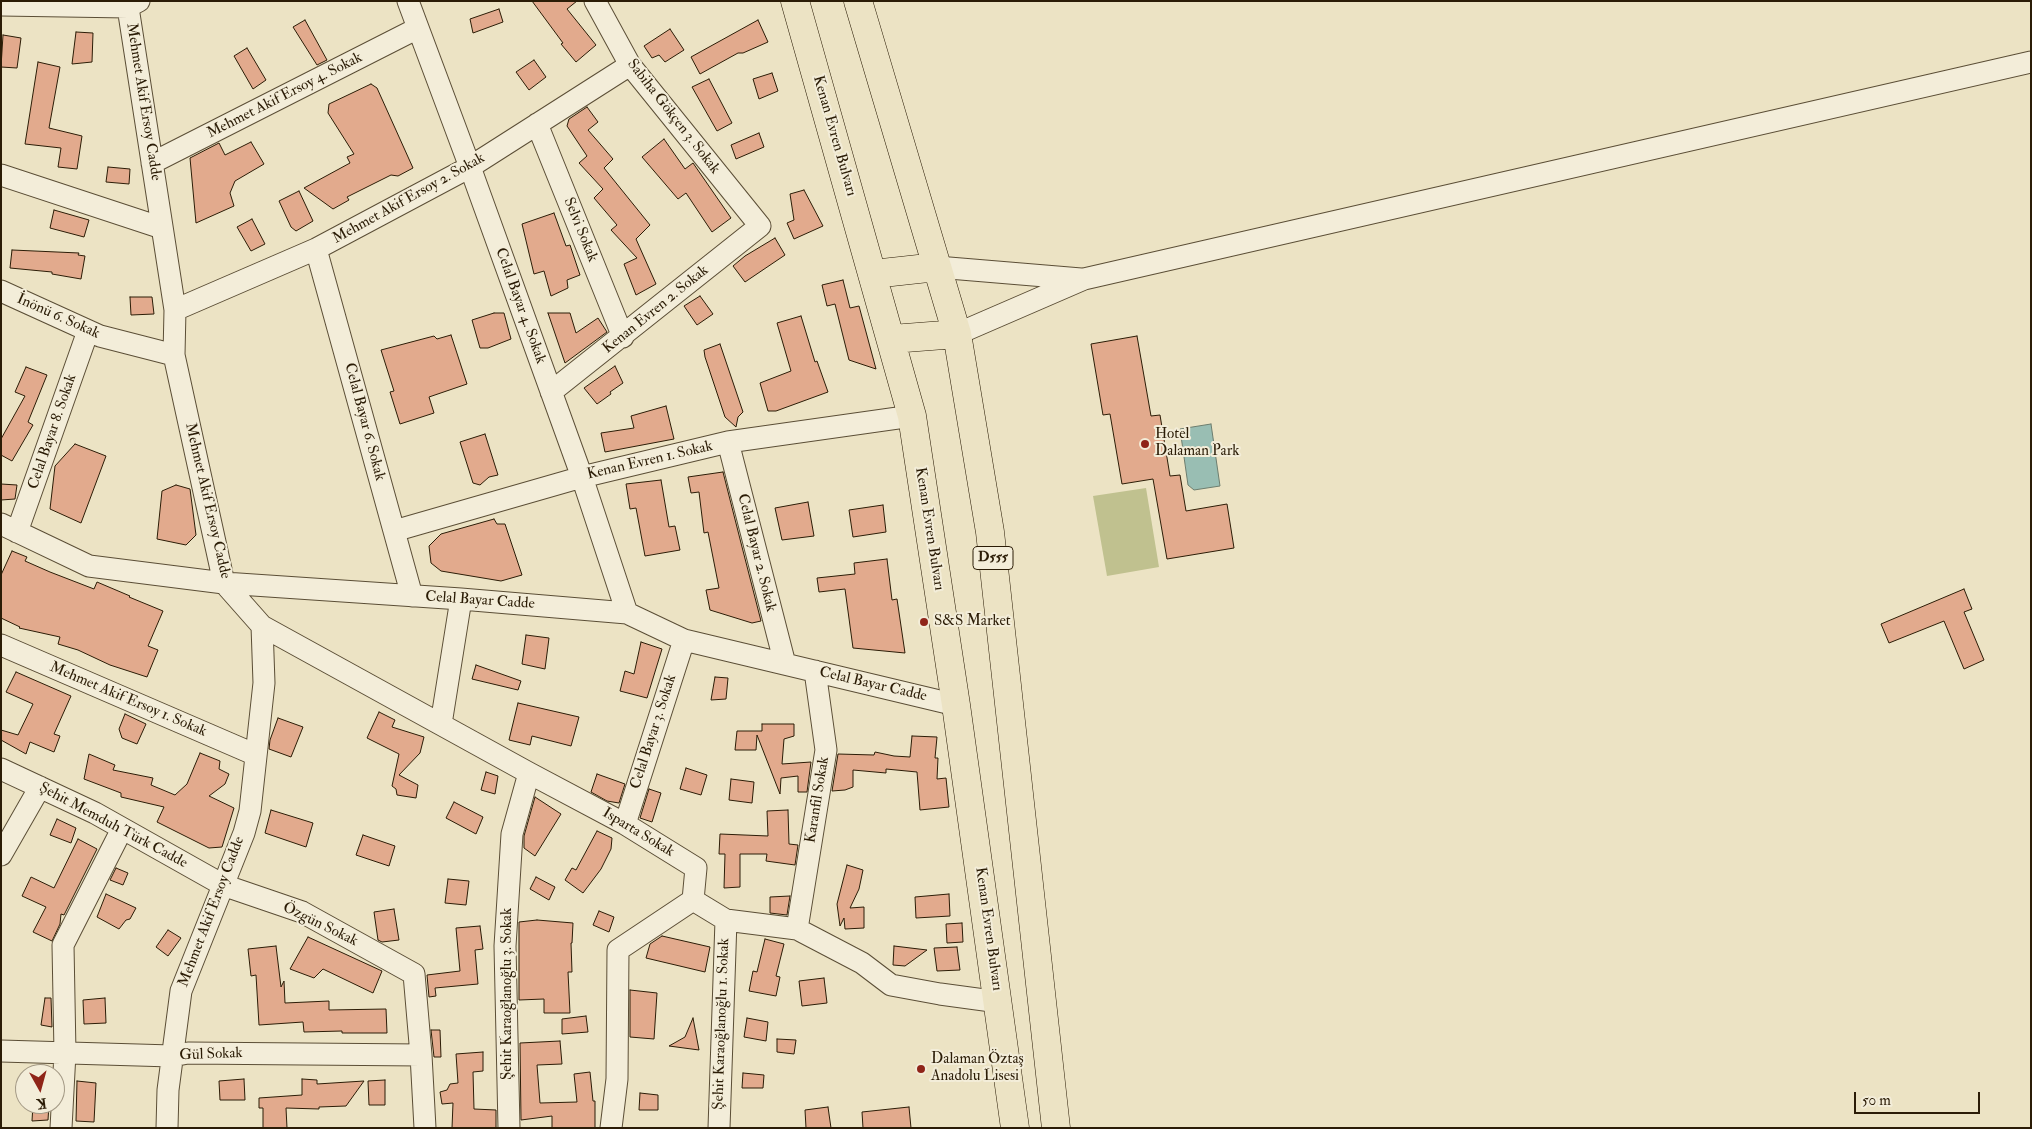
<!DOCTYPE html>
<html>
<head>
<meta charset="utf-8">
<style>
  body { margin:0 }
  #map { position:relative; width:2032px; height:1129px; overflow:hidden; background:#ece3c4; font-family:"IM FELL Double Pica",serif }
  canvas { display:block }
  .frame { position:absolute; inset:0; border:2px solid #2b1c06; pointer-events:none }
  .north { position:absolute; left:15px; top:1064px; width:50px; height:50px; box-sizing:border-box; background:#f3edd9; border:1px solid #a39985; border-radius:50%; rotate:173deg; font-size:14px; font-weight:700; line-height:20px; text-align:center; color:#2b1c06 }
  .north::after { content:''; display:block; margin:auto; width:18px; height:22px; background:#8f2418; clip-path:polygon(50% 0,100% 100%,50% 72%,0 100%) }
  .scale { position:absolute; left:1854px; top:1092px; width:126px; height:22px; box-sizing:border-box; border:2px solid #2b1c06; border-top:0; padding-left:6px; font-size:15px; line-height:18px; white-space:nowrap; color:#2b1c06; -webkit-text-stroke:4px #f3edd9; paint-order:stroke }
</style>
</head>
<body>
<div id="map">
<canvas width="2032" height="1129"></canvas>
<div class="frame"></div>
<div class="north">K</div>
<div class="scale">50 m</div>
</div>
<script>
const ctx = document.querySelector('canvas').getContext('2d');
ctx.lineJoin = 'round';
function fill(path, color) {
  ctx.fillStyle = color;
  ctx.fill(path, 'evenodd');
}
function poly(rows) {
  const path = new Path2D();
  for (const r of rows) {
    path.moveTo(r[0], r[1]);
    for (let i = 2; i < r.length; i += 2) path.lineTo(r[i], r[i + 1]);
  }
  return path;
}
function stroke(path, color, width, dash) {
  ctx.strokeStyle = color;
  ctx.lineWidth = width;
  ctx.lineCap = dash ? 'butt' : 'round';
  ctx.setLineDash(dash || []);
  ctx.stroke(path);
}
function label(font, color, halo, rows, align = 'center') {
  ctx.font = font + ' "IM FELL Double Pica",serif';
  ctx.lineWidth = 4;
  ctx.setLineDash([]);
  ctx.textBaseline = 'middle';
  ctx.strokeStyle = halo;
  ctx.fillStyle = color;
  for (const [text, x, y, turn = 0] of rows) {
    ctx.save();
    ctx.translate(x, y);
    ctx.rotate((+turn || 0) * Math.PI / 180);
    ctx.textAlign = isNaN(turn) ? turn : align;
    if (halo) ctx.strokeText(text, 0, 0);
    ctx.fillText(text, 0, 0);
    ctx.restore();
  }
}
fill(poly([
  [1146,488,1159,567,1107,576,1093,496]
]), '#c0c18f');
const water = poly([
  [1211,424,1220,486,1194,490,1188,485,1180,429,1211,424]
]);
fill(water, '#99beb3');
stroke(water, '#6d7d6e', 1);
const building = poly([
  [532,1,577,1,567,9,596,45,576,62,561,44,563,43,532,1],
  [499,9,503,22,473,33,470,19,499,9],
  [305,20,327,60,317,65,293,27,305,20],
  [758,20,768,42,743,53,738,53,700,74,691,57,758,20],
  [670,29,684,50,665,62,659,55,652,58,644,46,670,29],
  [76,32,93,33,92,62,72,64,76,32],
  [3,35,21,38,17,68,1,67,3,35],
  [247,48,266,80,253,89,234,56,247,48],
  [534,60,546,77,529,90,516,72,534,60],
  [38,62,60,67,49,128,82,136,77,169,58,167,61,148,25,144,38,62],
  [772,73,778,91,759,99,753,79,772,73],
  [709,79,732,123,717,131,692,87,709,79],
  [371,84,377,88,413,168,398,176,391,175,347,197,349,200,333,209,304,188,350,163,347,157,354,154,328,113,329,104,371,84],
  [587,107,598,122,588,130,613,159,604,168,650,225,636,239,656,284,636,295,624,264,637,258,611,230,617,225,594,198,603,189,579,163,587,156,567,126,569,119,587,107],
  [759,133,764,147,736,159,731,145,759,133],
  [664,139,685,169,693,163,731,218,712,232,686,193,678,199,642,157,664,139],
  [251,142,264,164,235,181,230,193,234,206,196,223,190,158,219,143,225,155,251,142],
  [108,167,130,169,129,184,106,182,108,167],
  [804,190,823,226,794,239,787,223,794,220,790,194,804,190],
  [299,191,313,221,296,231,291,227,279,201,299,191],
  [54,210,89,220,84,237,50,228,54,210],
  [554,213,566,246,570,245,580,275,567,280,568,288,551,296,544,271,534,274,522,224,554,213],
  [252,219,265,244,251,251,237,227,252,219],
  [775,238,785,255,745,282,733,266,745,256,775,238],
  [12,250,79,253,78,255,85,256,81,279,52,274,52,272,10,268,12,250],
  [843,280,850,308,859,306,876,369,849,360,835,304,827,306,822,285,843,280],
  [700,296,713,314,697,325,684,306,700,296],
  [130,297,152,297,154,314,131,315,130,297],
  [494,313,504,313,511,339,488,348,480,348,472,320,494,313],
  [548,313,570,313,576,333,598,318,607,332,565,363,548,313],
  [801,316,815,362,817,361,828,392,776,411,768,411,760,383,791,371,777,323,801,316],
  [451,335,467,384,429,397,434,413,400,424,390,392,394,391,381,350,434,336,437,339,451,335],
  [1137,336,1151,416,1160,415,1170,476,1180,475,1186,511,1227,504,1234,548,1167,559,1153,479,1122,484,1110,414,1103,415,1091,344,1137,336],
  [720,344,743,412,738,417,736,427,725,417,705,357,704,350,720,344],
  [615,366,623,383,610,392,611,394,597,404,584,388,615,366],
  [26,367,47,375,28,422,33,425,12,461,1,455,1,439,25,396,15,392,26,367],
  [666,406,674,439,605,452,601,433,634,428,631,416,666,406],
  [485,434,498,475,489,477,480,485,473,483,460,442,485,434],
  [75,444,106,456,81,523,50,509,55,466,75,444],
  [723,472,741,543,761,621,752,623,710,610,706,590,719,588,708,532,704,533,699,492,691,493,688,477,723,472],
  [661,480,669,527,675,526,680,550,645,556,636,508,630,509,626,484,661,480],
  [1,484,17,485,15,499,1,500,1,484],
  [176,485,190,489,196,535,186,545,157,539,162,491,176,485],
  [808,502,814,536,782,540,775,508,808,502],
  [883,505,886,532,853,537,849,510,883,505],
  [494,519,497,524,505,524,522,575,501,581,441,571,431,563,429,546,441,534,494,519],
  [12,551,27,557,25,561,50,572,94,589,97,582,130,596,129,597,163,611,148,646,158,650,147,677,110,665,78,650,58,644,60,637,19,628,20,627,1,618,1,575,12,551],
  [887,559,892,600,897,599,905,653,853,648,845,589,819,592,817,578,855,574,854,563,887,559],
  [1964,589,1972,609,1964,612,1984,660,1964,669,1944,621,1889,643,1881,624,1964,589],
  [526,635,549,638,545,669,522,664,526,635],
  [641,642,662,649,647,698,620,691,625,671,634,674,641,642],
  [476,665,521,681,518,690,472,679,476,665],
  [16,672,71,696,54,734,60,736,54,752,30,742,26,754,1,740,1,730,18,735,33,704,6,692,16,672],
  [715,677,728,678,726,699,711,700,715,677],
  [518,703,579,717,571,746,532,736,530,745,509,740,518,703],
  [379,712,395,720,392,727,424,737,420,753,399,775,418,785,416,798,397,795,396,789,392,786,399,754,367,738,379,712],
  [125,714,146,724,137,744,122,738,119,729,125,714],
  [278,718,303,727,291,757,269,749,270,740,278,718],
  [762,724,794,724,794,736,784,739,782,764,811,762,807,792,798,792,798,776,781,778,780,794,757,735,756,750,735,750,737,731,762,731,762,724],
  [912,736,937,737,935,758,938,758,937,779,946,778,949,807,920,810,917,772,886,769,886,773,853,770,853,787,845,790,832,791,838,754,874,755,875,752,894,756,910,757,912,736],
  [200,753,220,761,219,769,229,774,225,784,209,796,234,808,222,847,209,848,157,822,164,807,121,797,121,793,84,779,89,754,115,765,113,770,153,778,151,785,175,795,187,784,200,753],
  [686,768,707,775,701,795,680,789,686,768],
  [486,772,498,776,495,794,481,790,486,772],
  [597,774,625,784,619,803,607,801,591,792,597,774],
  [731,779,754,782,752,803,729,800,731,779],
  [649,789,661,793,652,822,640,818,649,789],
  [535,797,561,814,535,856,524,848,524,836,535,797],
  [454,802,483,817,476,834,446,818,454,802],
  [271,810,313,823,306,847,265,833,271,810],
  [788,810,789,844,798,845,795,865,766,861,767,854,740,854,740,887,724,888,725,854,719,854,720,834,768,836,767,811,788,810],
  [57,819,76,828,71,843,50,835,57,819],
  [597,831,612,838,611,849,601,869,583,893,565,880,572,868,576,870,597,831],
  [363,835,395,846,389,866,356,855,363,835],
  [78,839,97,849,64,915,61,914,60,924,52,941,33,932,46,907,22,896,31,877,54,888,78,839],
  [847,865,863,870,859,889,850,908,864,907,864,928,845,929,844,918,840,926,837,904,847,865],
  [116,868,128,873,123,885,110,880,116,868],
  [536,877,555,887,549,900,530,889,536,877],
  [448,879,469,881,466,905,445,903,448,879],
  [106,894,136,908,130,919,126,920,119,929,97,917,106,894],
  [949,894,950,916,916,918,915,897,949,894],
  [790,896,787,915,770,913,770,897,790,896],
  [394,909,399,940,382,942,378,940,374,912,394,909],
  [599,911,614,917,609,932,593,925,599,911],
  [537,920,573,923,572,943,571,943,572,972,568,972,570,1013,544,1013,544,999,519,1000,519,922,537,920],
  [962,923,963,942,947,943,946,924,962,923],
  [480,926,483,949,475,950,478,984,435,988,436,996,429,997,427,975,460,971,456,928,480,926],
  [168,930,181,938,168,956,156,947,168,930],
  [662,936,710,947,705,972,646,958,650,944,662,936],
  [308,937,382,971,373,993,323,969,314,978,290,969,308,937],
  [765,939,784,944,776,976,780,977,776,996,749,991,753,971,757,972,765,939],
  [276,946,281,987,284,981,285,1003,329,1001,329,1010,386,1009,387,1033,342,1033,342,1031,304,1032,303,1022,259,1025,256,975,251,976,248,949,276,946],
  [894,946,927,950,905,966,893,965,894,946],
  [957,947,960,970,937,971,934,948,957,947],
  [824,978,827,1003,802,1006,799,981,824,978],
  [630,990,657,993,654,1039,630,1037,630,990],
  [45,998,51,998,52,1027,41,1025,45,998],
  [105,998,106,1023,84,1024,83,1000,105,998],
  [586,1016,588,1032,562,1034,562,1019,586,1016],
  [693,1018,699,1050,669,1046,685,1037,693,1018],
  [747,1018,768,1022,766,1041,744,1037,747,1018],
  [431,1030,440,1030,441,1057,434,1057,431,1030],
  [777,1039,796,1040,794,1054,777,1052,777,1039],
  [560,1041,562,1064,537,1065,540,1103,577,1102,574,1074,590,1072,593,1101,595,1101,595,1128,552,1128,552,1116,521,1120,520,1043,560,1041],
  [483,1052,483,1071,473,1072,474,1109,496,1110,496,1128,452,1128,453,1103,442,1104,440,1092,447,1090,450,1084,458,1083,456,1054,483,1052],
  [743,1073,764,1075,763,1088,742,1088,743,1073],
  [244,1079,245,1100,220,1100,219,1081,244,1079],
  [302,1079,317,1080,317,1084,364,1081,346,1106,319,1107,319,1109,286,1108,287,1128,263,1128,263,1108,259,1108,259,1098,302,1095,302,1079],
  [385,1080,385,1105,369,1105,368,1081,385,1080],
  [77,1081,96,1083,94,1122,76,1121,77,1081],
  [640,1093,658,1095,658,1110,639,1110,640,1093],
  [33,1104,49,1104,48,1120,32,1121,33,1104],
  [828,1107,831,1128,806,1128,805,1110,828,1107],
  [909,1107,911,1128,863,1128,862,1112,909,1107]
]);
fill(building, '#e2aa8d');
stroke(building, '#2b1c06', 1);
const minor = poly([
  [127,1,175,310,174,355,224,583,262,626,264,683,250,811,244,833,181,991,168,1090,167,1128],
  [408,1,470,167,582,477,627,613],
  [1,5,128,7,139,1],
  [537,124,623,337],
  [152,163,418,28],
  [1,175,162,228],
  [316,249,412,596],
  [937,267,1081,279],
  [1,291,100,336,174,355],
  [175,310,316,249,470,167,630,65],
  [957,334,1084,279,2031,62],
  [551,392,760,226,630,65,595,1],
  [728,442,785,664],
  [1,524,89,566,224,583,461,599,627,613,684,640,956,705],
  [394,531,582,477,728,442,912,416],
  [17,532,88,331],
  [262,626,529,773,625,824,696,868,693,900,726,920,797,929,862,963,891,985,940,994,999,1002],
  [1,645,256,755],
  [441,724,461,599],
  [1,769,95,813,223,885,302,912,414,974,421,1055,425,1128],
  [625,824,684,640],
  [1,855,40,787],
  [797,929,826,750,815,671],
  [1,1051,172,1056,188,1053,421,1055],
  [61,1128,65,1053,63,945,122,829],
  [509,1128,505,946,512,834,529,773],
  [611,1128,617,1079,618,950,693,900],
  [719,1128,726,920]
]);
const major = poly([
  [795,1,912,416,956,705,1015,1128],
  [858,1,957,334,990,532,1056,1128],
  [873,274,937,267],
  [892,339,957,334]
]);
stroke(minor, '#5b4e36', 23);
stroke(major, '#2b1c06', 29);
stroke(minor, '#f3edd9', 21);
stroke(major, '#ece3c4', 28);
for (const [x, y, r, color] of [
  [1145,444,5,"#8f2418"],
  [924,622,5,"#8f2418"],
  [921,1069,5,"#8f2418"]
]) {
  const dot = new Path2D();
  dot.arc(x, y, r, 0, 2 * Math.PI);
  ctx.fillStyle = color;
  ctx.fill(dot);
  stroke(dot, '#f3edd9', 2);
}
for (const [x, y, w] of [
  [993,558,40]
]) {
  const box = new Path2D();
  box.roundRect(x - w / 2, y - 11.5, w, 23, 4);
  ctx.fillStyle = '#f3edd9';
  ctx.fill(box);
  stroke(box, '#2b1c06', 1);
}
label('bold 14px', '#2b1c06', null, [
  ["D555",993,558]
]);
label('15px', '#2b1c06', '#f3edd9', [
  ["Mehmet Akif Ersoy 4. Sokak",285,96,-27],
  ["Mehmet Akif Ersoy Cadde",143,102,81],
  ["Sabiha Gökçen 3. Sokak",673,117,52],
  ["Kenan Evren Bulvarı",834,136,74],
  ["Mehmet Akif Ersoy 2. Sokak",409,199,-29],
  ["Selvi Sokak",580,230,68],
  ["Celal Bayar 4. Sokak",520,306,70],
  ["Kenan Evren 2. Sokak",656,310,-39],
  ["İnönü 6. Sokak",58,317,24],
  ["Celal Bayar 6. Sokak",364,422,75],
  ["Celal Bayar 8. Sokak",53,432,-71],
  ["Kenan Evren 1. Sokak",650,461,-13],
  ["Mehmet Akif Ersoy Cadde",207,501,77],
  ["Kenan Evren Bulvarı",929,529,81],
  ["Celal Bayar 2. Sokak",756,553,76],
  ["Celal Bayar Cadde",480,601,4],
  ["Celal Bayar Cadde",873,685,13],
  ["Mehmet Akif Ersoy 1. Sokak",128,700,23],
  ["Celal Bayar 3. Sokak",654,732,-72],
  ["Karanfil Sokak",818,800,-81],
  ["Şehit Memduh Türk Cadde",113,826,28],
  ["Isparta Sokak",638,833,31],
  ["Mehmet Akif Ersoy Cadde",212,912,-69],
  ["Özgün Sokak",320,925,26],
  ["Kenan Evren Bulvarı",988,929,82],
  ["Şehit Karaoğlanoğlu 3. Sokak",508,994,-90],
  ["Şehit Karaoğlanoğlu 1. Sokak",722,1024,-88],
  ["Gül Sokak",211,1055,-2]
]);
label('15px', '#2b1c06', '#f3edd9', [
  ["Hotel",1155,435],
  ["Dalaman Park",1155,452],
  ["S&S Market",934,622],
  ["Dalaman Öztaş",931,1060],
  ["Anadolu Lisesi",931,1077]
], 'left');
</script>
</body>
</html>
